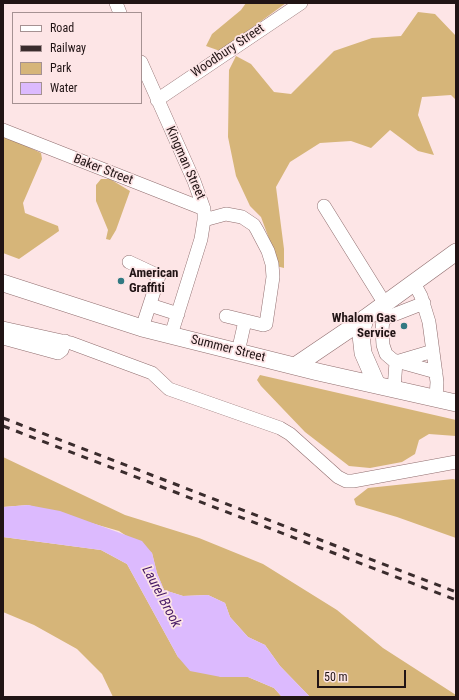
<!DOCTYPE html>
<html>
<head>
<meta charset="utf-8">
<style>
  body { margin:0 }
  #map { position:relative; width:459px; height:700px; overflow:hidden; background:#fde5e6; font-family:"Roboto Condensed",sans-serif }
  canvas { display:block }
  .frame { position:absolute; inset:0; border:4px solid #211415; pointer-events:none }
  .legend { position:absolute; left:12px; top:12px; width:130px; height:92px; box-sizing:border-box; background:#fde5e6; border:1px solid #a59192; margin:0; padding:5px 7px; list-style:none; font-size:12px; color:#211415 }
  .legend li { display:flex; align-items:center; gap:8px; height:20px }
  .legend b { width:20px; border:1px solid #a59192 }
  .scale { position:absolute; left:317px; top:670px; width:89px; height:18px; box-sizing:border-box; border:2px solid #211415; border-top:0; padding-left:5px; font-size:12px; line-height:14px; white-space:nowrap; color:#211415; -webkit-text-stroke:3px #fde5e6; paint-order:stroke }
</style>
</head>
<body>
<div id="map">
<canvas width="459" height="700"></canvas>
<div class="frame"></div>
<ul class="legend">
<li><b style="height:5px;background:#fff"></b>Road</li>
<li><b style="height:5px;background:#3a2c2d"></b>Railway</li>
<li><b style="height:11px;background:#d6b579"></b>Park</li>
<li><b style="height:11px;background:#dcbafe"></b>Water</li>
</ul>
<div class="scale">50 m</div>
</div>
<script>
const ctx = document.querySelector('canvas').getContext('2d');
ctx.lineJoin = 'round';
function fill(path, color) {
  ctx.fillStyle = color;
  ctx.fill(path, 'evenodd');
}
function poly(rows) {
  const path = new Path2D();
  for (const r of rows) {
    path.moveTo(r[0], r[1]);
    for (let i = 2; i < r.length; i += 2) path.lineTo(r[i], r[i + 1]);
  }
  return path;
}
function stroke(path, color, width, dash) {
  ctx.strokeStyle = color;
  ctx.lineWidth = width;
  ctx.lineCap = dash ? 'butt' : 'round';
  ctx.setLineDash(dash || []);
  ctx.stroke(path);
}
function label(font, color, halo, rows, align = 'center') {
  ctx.font = font + ' "Roboto Condensed",sans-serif';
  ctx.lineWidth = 3.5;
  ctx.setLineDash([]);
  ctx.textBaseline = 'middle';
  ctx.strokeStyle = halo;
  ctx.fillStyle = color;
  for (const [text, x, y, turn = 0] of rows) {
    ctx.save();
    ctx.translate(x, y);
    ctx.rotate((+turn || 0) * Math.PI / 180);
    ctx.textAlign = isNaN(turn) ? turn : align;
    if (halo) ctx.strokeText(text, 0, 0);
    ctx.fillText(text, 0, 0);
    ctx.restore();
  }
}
fill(poly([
  [246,3,286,3,220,51,206,46,212,34,241,10],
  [418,12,435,14,456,36,456,100,451,95,422,97,418,115,434,155,418,151,390,130,371,148,351,141,320,143,290,162,276,187,284,249,284,268,276,266,271,244,261,217,250,206,236,176,228,137,229,70,236,56,251,64,274,92,291,94,334,51,372,38,401,36],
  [3,135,41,153,42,159,23,203,25,213,58,226,59,231,19,259,3,253],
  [101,179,110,179,130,191,116,230,110,240,106,239,108,230,96,201,96,185],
  [260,375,456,420,456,436,429,434,419,440,415,454,402,462,370,468,349,466,305,432,261,386,257,380],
  [3,457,125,515,199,538,263,564,337,610,383,648,456,695,456,697,310,697,280,666,265,645,248,637,230,617,225,603,208,595,183,596,164,590,157,573,152,553,119,531,28,505,3,507],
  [453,479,456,480,456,538,397,517,356,505,354,499,368,488],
  [3,537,101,550,127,564,178,657,221,677,248,677,274,688,282,697,113,697,102,674,77,649,34,625,3,612]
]), '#d6b579');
fill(poly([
  [28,505,60,511,142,541,152,553,157,573,164,590,183,596,208,595,225,603,230,617,248,637,265,645,280,666,310,697,282,697,274,688,248,677,221,677,190,671,178,657,127,564,101,550,3,537,3,507]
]), '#dcbafe');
const minor = poly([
  [116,3,120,13],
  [141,62,194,181,204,209,204,220,201,239,171,335],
  [157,100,301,3],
  [3,130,204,209],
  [324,206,385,304],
  [204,220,226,214,242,217,254,225,257,230,268,251,272,264,273,277,266,324,263,325,226,316],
  [129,262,159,276,142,328],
  [414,283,421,296,429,322,437,382,436,398],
  [424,303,383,319,382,330,383,345,386,354,393,360,436,372],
  [150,305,178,314],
  [3,328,71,343,152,373,169,389,280,428,290,434,338,477,346,481,353,481,456,462],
  [3,338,58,353,62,350,65,341],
  [238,352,245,321],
  [394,389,396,362,433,351]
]);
const major = poly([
  [3,283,142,328,318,372,456,403],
  [365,318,361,335,363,353,377,385],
  [295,366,357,324,456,252]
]);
stroke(minor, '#906e6f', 14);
stroke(major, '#906e6f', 18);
stroke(minor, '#fff', 13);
stroke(major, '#fff', 17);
stroke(poly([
  [3,418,456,592],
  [3,426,456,600]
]), '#3a2c2d', 3, [7, 7]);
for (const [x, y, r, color] of [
  [121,281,4,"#317982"],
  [404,326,4,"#317982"]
]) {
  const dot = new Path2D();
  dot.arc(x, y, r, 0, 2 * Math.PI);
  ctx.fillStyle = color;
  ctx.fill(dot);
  stroke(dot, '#fde5e6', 1.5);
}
label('13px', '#211415', '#fde5e6', [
  ["Woodbury Street",228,51,-34],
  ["Kingman Street",185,163,66],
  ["Baker Street",103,170,21],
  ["Summer Street",228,349,14]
]);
label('bold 13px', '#211415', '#fde5e6', [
  ["American",129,274],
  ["Graffiti",129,289],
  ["Whalom Gas",396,319,"right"],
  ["Service",396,334,"right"]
], 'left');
label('italic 14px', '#461865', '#fde5e6', [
  ["Laurel Brook",161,597,62]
]);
</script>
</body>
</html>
